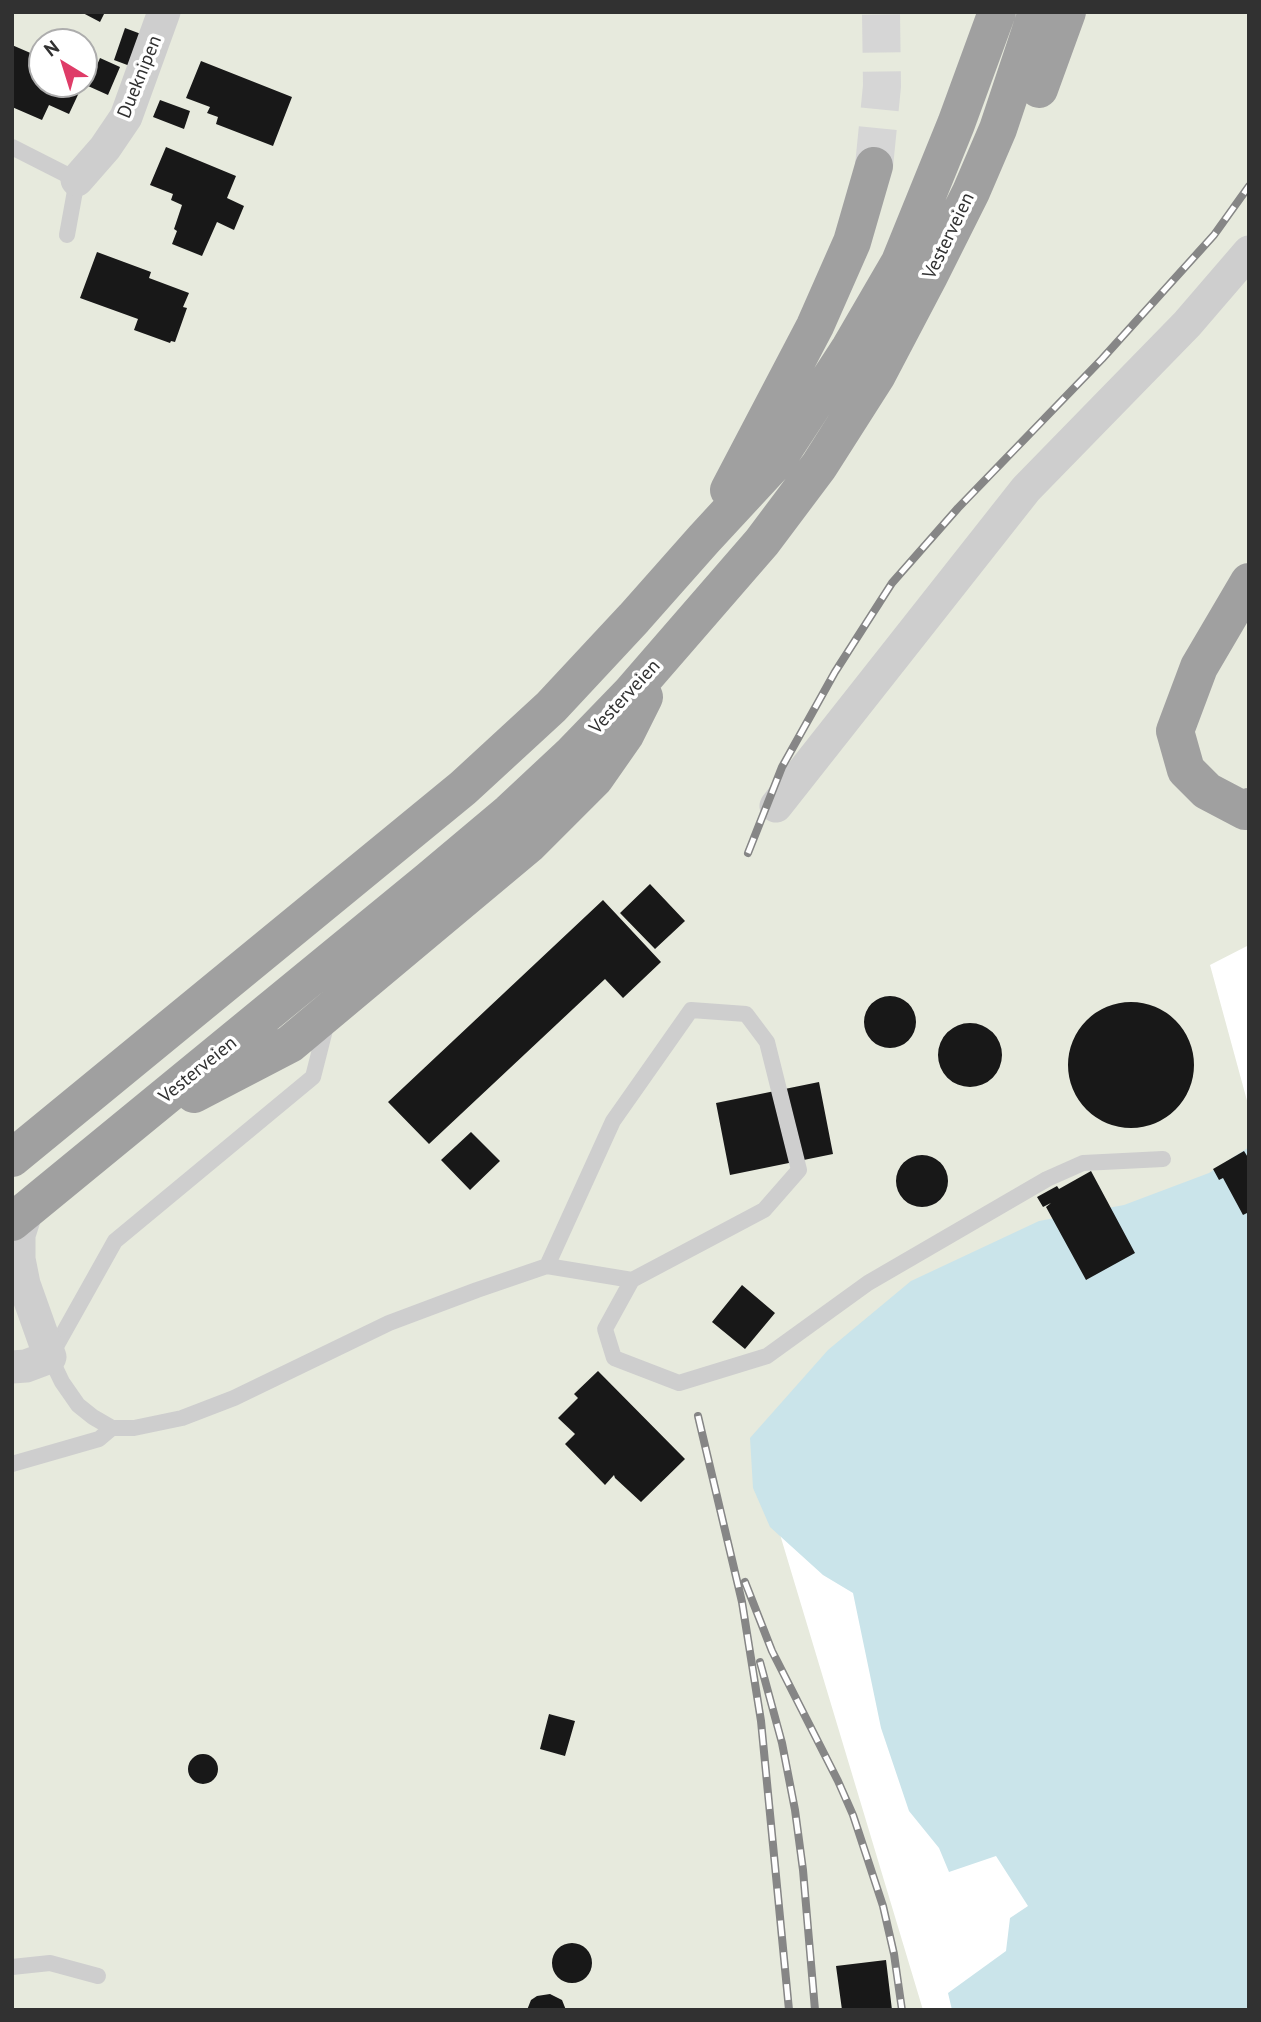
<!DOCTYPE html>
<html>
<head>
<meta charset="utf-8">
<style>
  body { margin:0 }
  #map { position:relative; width:1261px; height:2022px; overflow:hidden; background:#fff; font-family:"PT Sans",sans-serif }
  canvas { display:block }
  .frame { position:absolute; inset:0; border:14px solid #313131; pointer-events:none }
  .north { position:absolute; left:28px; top:28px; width:70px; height:70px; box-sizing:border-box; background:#fff; border:2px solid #adadad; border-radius:50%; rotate:322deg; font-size:19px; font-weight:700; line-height:28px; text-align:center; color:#313131 }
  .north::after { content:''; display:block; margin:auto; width:24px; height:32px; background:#df3c68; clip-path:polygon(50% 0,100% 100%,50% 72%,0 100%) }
</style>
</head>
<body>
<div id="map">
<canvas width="1261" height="2022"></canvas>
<div class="frame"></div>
<div class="north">N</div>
</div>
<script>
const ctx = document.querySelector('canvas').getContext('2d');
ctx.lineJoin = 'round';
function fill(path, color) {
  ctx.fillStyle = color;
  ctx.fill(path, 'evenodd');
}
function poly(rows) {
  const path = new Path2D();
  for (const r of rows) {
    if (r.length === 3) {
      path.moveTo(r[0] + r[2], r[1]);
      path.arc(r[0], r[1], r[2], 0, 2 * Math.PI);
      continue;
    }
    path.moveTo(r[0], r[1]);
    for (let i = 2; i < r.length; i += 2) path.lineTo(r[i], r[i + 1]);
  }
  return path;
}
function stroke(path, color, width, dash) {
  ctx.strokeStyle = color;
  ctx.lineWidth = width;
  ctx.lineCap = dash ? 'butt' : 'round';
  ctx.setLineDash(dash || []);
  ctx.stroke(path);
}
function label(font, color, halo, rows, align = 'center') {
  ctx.font = font + ' "PT Sans",sans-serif';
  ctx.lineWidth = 7;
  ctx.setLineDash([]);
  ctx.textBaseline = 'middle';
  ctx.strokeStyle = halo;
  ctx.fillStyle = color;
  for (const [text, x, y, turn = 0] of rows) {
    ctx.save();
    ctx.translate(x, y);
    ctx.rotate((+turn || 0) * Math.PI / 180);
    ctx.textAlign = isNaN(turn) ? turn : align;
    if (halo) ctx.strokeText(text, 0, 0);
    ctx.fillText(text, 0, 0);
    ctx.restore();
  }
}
fill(poly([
  [12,12,1249,12,1249,945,1210,965,1249,1108,1249,1192,760,1468,923,2010,12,2010],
  [42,42,84,42,84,84,42,84]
]), '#e7eadd');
fill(poly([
  [1249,1147,1249,2010,952,2010,948,1993,1006,1951,1010,1918,1028,1906,996,1856,949,1872,939,1848,909,1811,881,1728,853,1593,823,1575,770,1527,753,1488,750,1438,828,1350,911,1281,1039,1221,1124,1205,1209,1173]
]), '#cae4ea');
fill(poly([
  [81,12,105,12,100,22],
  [125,28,141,34,130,66,114,60],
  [12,45,42,58,42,84,83,84,69,114,49,105,42,120,12,107],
  [100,58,120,67,108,95,88,86],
  [201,61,292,97,273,146,216,124,218,117,207,113,210,107,186,98],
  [160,100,190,111,184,129,153,117],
  [166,147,236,176,227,198,244,206,234,230,217,222,202,256,172,244,177,231,174,229,182,205,171,200,173,194,150,185],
  [97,252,151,272,149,278,189,293,183,307,187,308,175,342,171,341,170,343,134,330,138,319,80,298],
  [650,884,685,921,655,949,620,913],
  [603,900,661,962,623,998,605,979,429,1144,388,1102],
  [890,1022,26],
  [1131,1065,63],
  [970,1055,32],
  [819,1082,833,1154,730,1175,716,1103],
  [471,1132,500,1161,470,1190,441,1160],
  [1244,1151,1249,1159,1249,1212,1243,1215,1223,1178,1219,1180,1213,1169],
  [922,1181,26],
  [1091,1171,1135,1253,1086,1280,1046,1207,1051,1203,1043,1207,1037,1197,1057,1186,1059,1189],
  [742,1285,775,1313,745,1349,712,1322],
  [598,1371,685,1459,641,1502,615,1478,614,1475,605,1485,565,1444,575,1434,558,1418,578,1398,574,1394],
  [549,1714,575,1721,565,1756,540,1749],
  [203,1769,15],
  [572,1963,20],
  [886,1960,892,2010,842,2010,836,1966],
  [550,1994,562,2000,566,2010,527,2010,531,2000,537,1996]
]), '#181818');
stroke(poly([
  [874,166,882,86,881,12]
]), '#d6d6d6', 38, [38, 19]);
stroke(poly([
  [12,147,77,180,67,235],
  [327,1022,313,1077,115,1241,50,1357,62,1382,78,1405,93,1417,112,1428,134,1428,182,1418,234,1398,389,1323,477,1290,547,1266,632,1280,764,1210,799,1170,767,1042,746,1014,691,1010,613,1121,547,1266],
  [632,1280,605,1329,614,1358,679,1383,767,1356,868,1283,1047,1179,1083,1163,1163,1159],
  [12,1464,99,1439,112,1428],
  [12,1967,50,1963,98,1976]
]), '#cecece', 16);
stroke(poly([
  [77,180,105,148,126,117,164,12],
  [776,806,1026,489,1187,324,1249,252],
  [12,1367,26,1366,50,1357,24,1284,19,1259,19,1235,27,1210]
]), '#cecece', 33);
stroke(poly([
  [1039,89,1067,12],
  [729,490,815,326,852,242,874,166],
  [1249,582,1199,667,1175,731,1186,770,1207,791,1245,811,1249,807],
  [194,1094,290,1044,528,845,595,778,625,735,644,697],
  [12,1158,463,788,551,707,634,618,704,539,777,460,850,348,900,262,956,124,997,12],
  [12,1222,428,881,510,812,571,755,631,693,762,542,819,466,877,375,929,276,971,192,998,129,1037,12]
]), '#a0a0a0', 38);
const rail = poly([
  [748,853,782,767,835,672,892,583,958,508,1102,359,1214,235,1249,186],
  [698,1416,742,1602,761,1721,789,2010],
  [745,1582,772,1651,838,1781,853,1815,883,1906,894,1954,902,2010],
  [760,1662,782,1743,795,1810,803,1870,815,2010]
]);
stroke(rail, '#868686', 8);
stroke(rail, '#fff', 5, [16]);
label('19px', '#313131', '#fff', [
  ["Dueknipen",140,77,-68],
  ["Vesterveien",949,236,-64],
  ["Vesterveien",625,697,-47],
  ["Vesterveien",198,1070,-39]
]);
</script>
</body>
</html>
